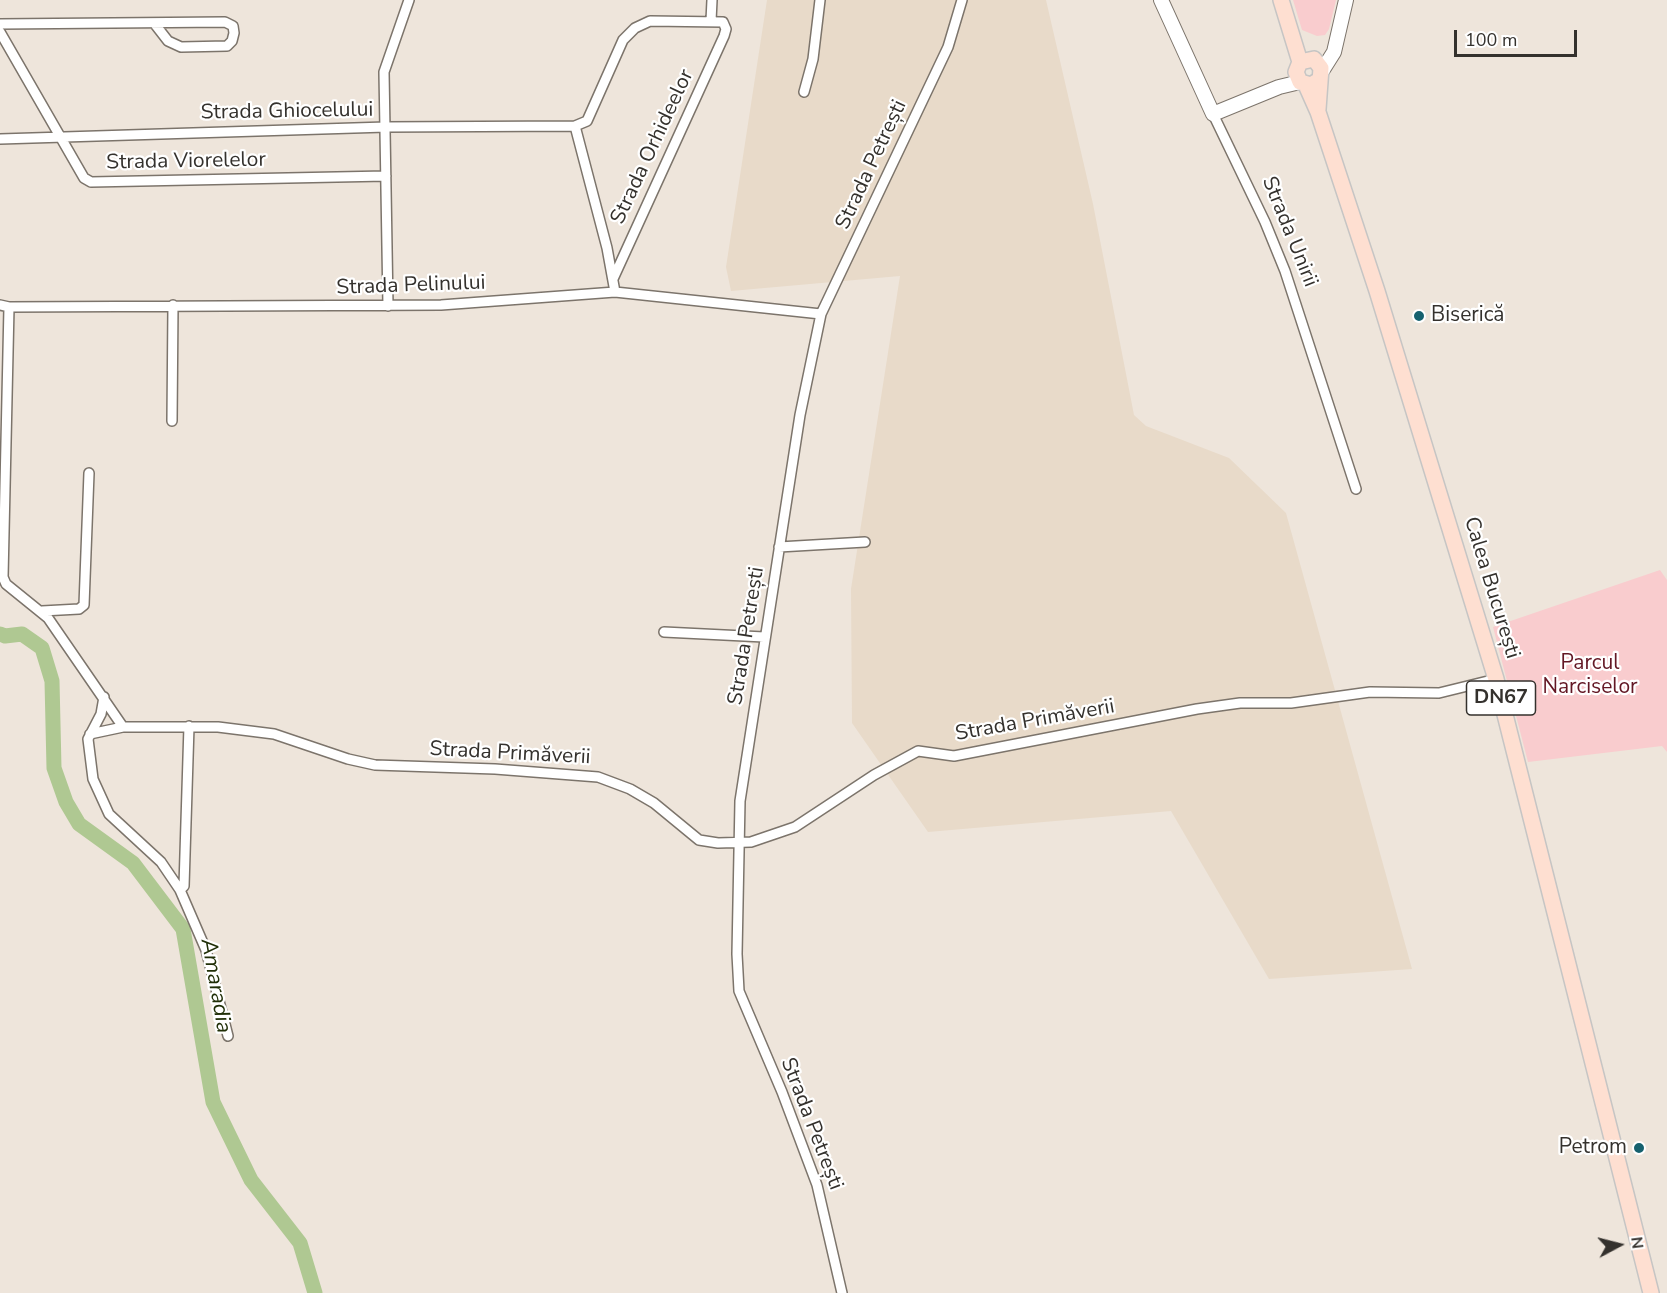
<!DOCTYPE html>
<html>
<head>
<meta charset="utf-8">
<style>
  body { margin:0 }
  #map { position:relative; width:1667px; height:1293px; overflow:hidden; background:#eee5db; font-family:"Nunito Sans",sans-serif }
  canvas { display:block }
  .north { position:absolute; left:1589px; top:1215px; width:60px; height:60px; -webkit-text-stroke:4px #fff; paint-order:stroke; rotate:83deg; font-size:16px; font-weight:700; line-height:24px; text-align:center; color:#34312d }
  .north::after { content:''; display:block; margin:auto; width:21px; height:27px; background:#34312d; clip-path:polygon(50% 0,100% 100%,50% 72%,0 100%) }
  .scale { position:absolute; left:1454px; top:30px; width:123px; height:27px; box-sizing:border-box; border:3px solid #34312d; border-top:0; padding-left:8px; font-size:18px; line-height:21px; white-space:nowrap; color:#34312d; -webkit-text-stroke:4px #fff; paint-order:stroke }
</style>
</head>
<body>
<div id="map">
<canvas width="1667" height="1293"></canvas>
<div class="north">N</div>
<div class="scale">100 m</div>
</div>
<script>
const ctx = document.querySelector('canvas').getContext('2d');
ctx.lineJoin = 'round';
function fill(path, color) {
  ctx.fillStyle = color;
  ctx.fill(path, 'evenodd');
}
function poly(rows) {
  const path = new Path2D();
  for (const r of rows) {
    path.moveTo(r[0], r[1]);
    for (let i = 2; i < r.length; i += 2) path.lineTo(r[i], r[i + 1]);
  }
  return path;
}
function stroke(path, color, width, dash) {
  ctx.strokeStyle = color;
  ctx.lineWidth = width;
  ctx.lineCap = dash ? 'butt' : 'round';
  ctx.setLineDash(dash || []);
  ctx.stroke(path);
}
function label(font, color, halo, rows, align = 'center') {
  ctx.font = font + ' "Nunito Sans",sans-serif';
  ctx.lineWidth = 4.5;
  ctx.setLineDash([]);
  ctx.textBaseline = 'middle';
  ctx.strokeStyle = halo;
  ctx.fillStyle = color;
  for (const [text, x, y, turn = 0] of rows) {
    ctx.save();
    ctx.translate(x, y);
    ctx.rotate((+turn || 0) * Math.PI / 180);
    ctx.textAlign = isNaN(turn) ? turn : align;
    if (halo) ctx.strokeText(text, 0, 0);
    ctx.fillText(text, 0, 0);
    ctx.restore();
  }
}
fill(poly([
  [767,0,1046,0,1093,204,1134,415,1146,426,1229,458,1286,513,1412,969,1269,979,1171,811,928,832,852,723,851,589,900,276,731,291,726,267]
]), '#e8dac9');
fill(poly([
  [1293,0,1336,0,1329,29,1325,35,1317,36,1302,30],
  [1660,570,1667,580,1667,752,1662,746,1528,762,1493,627]
]), '#f9ccce');
stroke(poly([
  [0,634,5,636,22,634,42,648,52,681,54,768,66,802,79,824,133,863,183,929,213,1102,251,1180,300,1243,315,1293]
]), '#afc892', 15);
const minor = poly([
  [711,21,712,0],
  [0,24,225,22,233,26,234,33,232,41,227,46,181,47,168,41,154,23],
  [0,32,84,178,91,182,386,176],
  [804,92,813,59,820,0],
  [1213,114,1265,222,1285,271,1356,489],
  [575,126,587,121,623,40,635,28,650,21,723,22,726,29,724,36,613,279],
  [0,139,386,127,575,126,607,248,615,292],
  [0,305,9,307,441,305,615,292,821,314],
  [388,306,384,72,409,0],
  [9,307,3,577,6,584,48,618,123,727,218,727,274,734,348,759,375,765,495,769,598,777,630,789,654,803,699,840,718,843,751,842,795,827,874,775,918,751,954,756,1197,709,1240,703,1291,703,1370,692,1439,693,1496,679],
  [172,421,173,305],
  [779,547,865,542],
  [42,611,79,609,84,605,89,473],
  [664,632,764,637],
  [104,697,101,714,88,739,93,779,109,814,161,862,180,890,206,950,228,1036],
  [90,734,123,727],
  [180,890,184,886,189,726],
  [842,1293,817,1185,782,1092,739,991,737,954,740,801,800,415,821,314,948,47,962,0]
]);
const secondary = poly([
  [1161,0,1213,114,1279,87,1300,82],
  [1322,71,1334,52,1346,0]
]);
const primary = poly([
  [1281,0,1300,62],
  [1306,85,1318,112,1377,291,1496,679,1651,1293],
  [1318,109,1321,68,1314,59,1300,62,1296,72,1300,82,1311,85,1319,80]
]);
stroke(minor, '#7c746b', 12);
stroke(secondary, '#7c746b', 16);
stroke(primary, '#c6c5c4', 18);
stroke(minor, '#fff', 9);
stroke(secondary, '#fff', 14);
stroke(primary, '#fedfd1', 15);
for (const [x, y, r, color] of [
  [1419,316,6,"#16616e"],
  [1639,1148,6,"#16616e"]
]) {
  const dot = new Path2D();
  dot.arc(x, y, r, 0, 2 * Math.PI);
  ctx.fillStyle = color;
  ctx.fill(dot);
  stroke(dot, '#fff', 2);
}
for (const [x, y, w] of [
  [1501,698,69]
]) {
  const box = new Path2D();
  box.roundRect(x - w / 2, y - 17, w, 34, 4.5);
  ctx.fillStyle = '#fff';
  ctx.fill(box);
  stroke(box, '#34312d', 1.5);
}
label('bold 20px', '#34312d', null, [
  ["DN67",1501,698]
]);
label('21px', '#34312d', '#fff', [
  ["Strada Ghiocelului",287,112,-1],
  ["Strada Orhideelor",653,147,-65],
  ["Strada Viorelelor",186,162,-1],
  ["Strada Petrești",872,165,-65],
  ["Strada Unirii",1289,232,68],
  ["Strada Pelinului",411,286,-2],
  ["Calea București",1491,588,73],
  ["Strada Petrești",747,636,-81],
  ["Strada Primăverii",1035,721,-10],
  ["Strada Primăverii",510,754,3],
  ["Strada Petrești",811,1124,69]
]);
label('21px', '#34312d', '#fff', [
  ["Biserică",1431,316],
  ["Petrom",1627,1148,"right"]
], 'left');
label('21px', '#631724', '#fff', [
  ["Parcul",1590,664],
  ["Narciselor",1590,688]
]);
label('italic 22px', '#202f07', '#fff', [
  ["Amaradia",215,986,80]
]);
</script>
</body>
</html>
